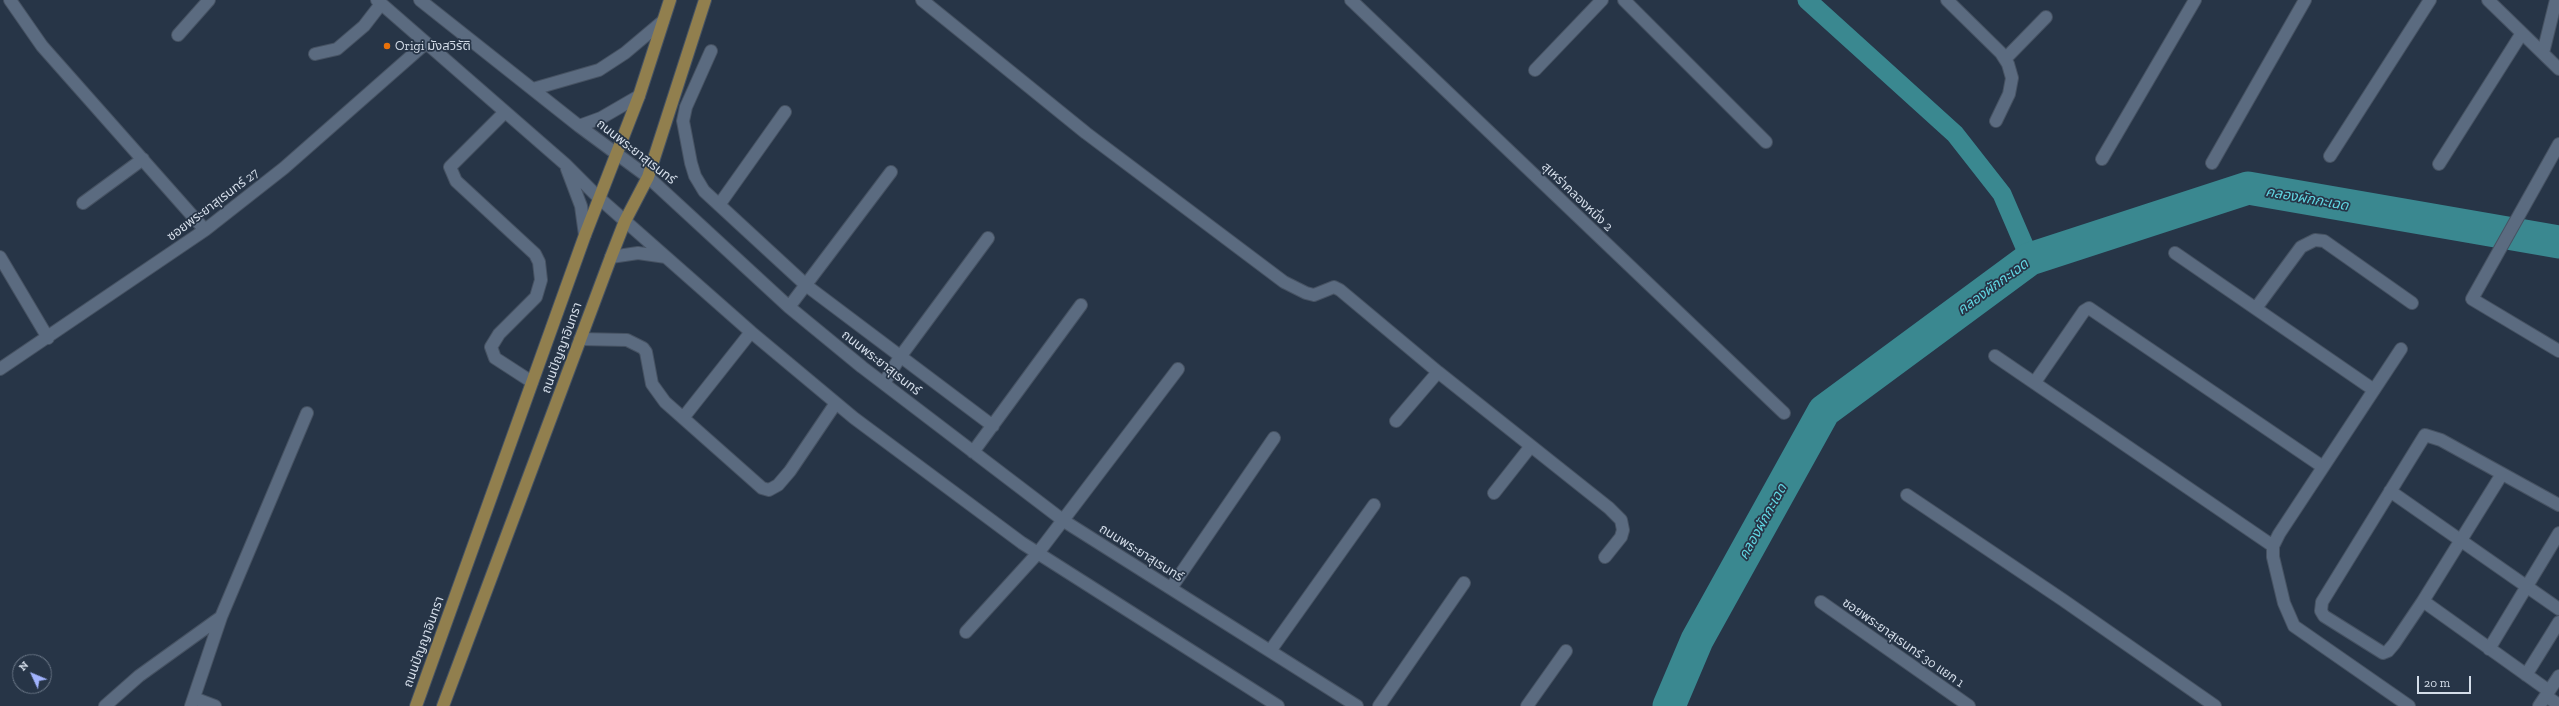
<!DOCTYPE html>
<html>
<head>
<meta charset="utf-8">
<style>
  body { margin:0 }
  #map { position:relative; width:2559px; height:706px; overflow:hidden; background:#273547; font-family:"Zilla Slab",serif }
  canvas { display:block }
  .north { position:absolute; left:12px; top:654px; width:40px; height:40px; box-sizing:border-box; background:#273547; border:1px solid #6c7888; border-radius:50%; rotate:314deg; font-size:11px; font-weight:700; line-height:16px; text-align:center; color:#d4dde9 }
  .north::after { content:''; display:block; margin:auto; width:14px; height:18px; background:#a1b3fd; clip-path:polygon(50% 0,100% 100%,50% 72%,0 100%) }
  .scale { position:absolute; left:2417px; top:676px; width:54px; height:18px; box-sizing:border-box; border:2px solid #d4dde9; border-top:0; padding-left:5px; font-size:12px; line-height:14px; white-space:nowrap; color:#d4dde9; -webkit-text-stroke:3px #273547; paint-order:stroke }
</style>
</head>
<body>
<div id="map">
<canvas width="2559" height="706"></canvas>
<div class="north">N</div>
<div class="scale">20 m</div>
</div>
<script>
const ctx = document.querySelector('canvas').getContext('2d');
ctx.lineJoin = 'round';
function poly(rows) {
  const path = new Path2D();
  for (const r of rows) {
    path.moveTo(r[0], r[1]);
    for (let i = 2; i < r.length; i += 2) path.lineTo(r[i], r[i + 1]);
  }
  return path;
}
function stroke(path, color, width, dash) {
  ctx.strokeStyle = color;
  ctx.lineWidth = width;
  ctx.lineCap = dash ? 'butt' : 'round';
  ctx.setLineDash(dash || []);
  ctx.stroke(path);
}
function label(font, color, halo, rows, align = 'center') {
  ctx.font = font + ' "Zilla Slab","Noto Sans Thai",serif';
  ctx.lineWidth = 3.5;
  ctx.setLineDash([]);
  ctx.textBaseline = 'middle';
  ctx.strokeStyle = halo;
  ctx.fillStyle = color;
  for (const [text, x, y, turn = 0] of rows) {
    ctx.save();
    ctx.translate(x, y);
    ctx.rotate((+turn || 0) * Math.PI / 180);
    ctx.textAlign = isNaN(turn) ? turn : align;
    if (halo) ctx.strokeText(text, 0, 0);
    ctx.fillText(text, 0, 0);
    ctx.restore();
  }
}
stroke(poly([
  [1807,0,1955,134,2002,194,2030,259]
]), '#3a8890', 19);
stroke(poly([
  [1669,706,1697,640,1824,411,2030,259,2248,188,2559,242]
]), '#3a8890', 33);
const minor = poly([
  [10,0,42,46,205,230],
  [377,0,565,164,599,198,751,332,854,418,1022,543,1278,706],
  [420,0,579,126,648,177,789,307,862,367,1064,521,1357,706],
  [922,0,1086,133,1284,282,1306,293,1314,295,1334,287,1340,290,1438,372,1609,508,1621,520,1623,530,1621,537,1605,557],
  [1351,0,1784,413],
  [1624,0,1766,142],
  [1947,0,2001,53,2008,64,2012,78,2009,94,1996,121],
  [2488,0,2559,69],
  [178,35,209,0],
  [711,51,686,107,683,121,691,163,695,176,704,191,807,286,993,426],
  [2543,53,2556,0],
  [315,54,337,49,364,26,381,4],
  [2005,59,2046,17],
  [1535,70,1602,0],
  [533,89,599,70,625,53,663,21],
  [505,112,450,167,456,181,535,254,539,262,541,280,536,297,499,334,491,347,495,358,532,382],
  [579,126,601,118,639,96],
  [2559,144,2472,299,2559,351],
  [2330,156,2430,0],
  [2102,159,2195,0],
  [2212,163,2305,0],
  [2439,164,2522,33],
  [567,169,581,206,585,235],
  [83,203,143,159],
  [719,205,785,112],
  [2175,253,2374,390],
  [0,257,48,338],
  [611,257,638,253,666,257],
  [789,307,891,172],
  [2256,308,2301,247,2315,240,2324,241,2412,303],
  [580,339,627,340,643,348,646,352,652,384,665,402,762,488,769,490,778,485,790,471,836,403],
  [2401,349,2279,534,2273,546,2273,557,2284,603,2294,626,2409,706],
  [1995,356,2273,546],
  [0,369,205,230,284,168,426,43],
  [2035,382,2084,311,2089,308,2323,467],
  [884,383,900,357,988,238],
  [683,418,751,332],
  [1396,421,1438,372],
  [973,452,1081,305],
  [2390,491,2559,609],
  [1494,493,1531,446],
  [1907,495,2063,600,2215,706],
  [1171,588,1274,438],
  [2423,601,2502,474],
  [1821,602,1969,706],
  [966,632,1038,553,1178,369],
  [2489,649,2559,533],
  [1270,651,1374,505],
  [2526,675,2559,622],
  [2549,691,2423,601,2394,644,2388,651,2383,653,2324,616,2321,611,2322,602,2425,435,2441,440,2559,505],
  [2546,696,2559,705],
  [194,698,215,706],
  [105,706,139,676,221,617],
  [191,706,221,617,307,413],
  [1379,706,1464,583],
  [1527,706,1566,651],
  [2539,706,2559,676]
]);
const major = poly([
  [416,706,585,235,639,96,670,0],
  [443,706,611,257,625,221,648,177,705,0]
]);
stroke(minor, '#465262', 14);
stroke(major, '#465262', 14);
stroke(minor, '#5b6b80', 12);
stroke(major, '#917f4e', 12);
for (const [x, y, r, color] of [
  [387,46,4,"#e8710a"]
]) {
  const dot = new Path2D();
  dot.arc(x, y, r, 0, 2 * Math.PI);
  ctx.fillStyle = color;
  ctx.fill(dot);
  stroke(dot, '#273547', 1.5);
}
label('13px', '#d4dde9', '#273547', [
  ["Origi มังสวิรัติ",395,46]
], 'left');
label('13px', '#d4dde9', '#273547', [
  ["ถนนพระยาสุเรนทร์",636,152,38],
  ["สุเหร่าคลองหนึ่ง 2",1577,197,44],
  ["ซอยพระยาสุเรนทร์ 27",213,205,-37],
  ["ถนนปัญญาอินทรา",562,348,-70],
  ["ถนนพระยาสุเรนทร์",881,363,38],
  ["ถนนพระยาสุเรนทร์",1141,553,32],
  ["ถนนปัญญาอินทรา",424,642,-70],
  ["ซอยพระยาสุเรนทร์ 30 แยก 1",1903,643,35]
]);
label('italic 14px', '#61d7e3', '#273547', [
  ["คลองผักกะเฉด",2307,199,10],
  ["คลองผักกะเฉด",1993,287,-36],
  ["คลองผักกะเฉด",1763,522,-61]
]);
</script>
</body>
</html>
